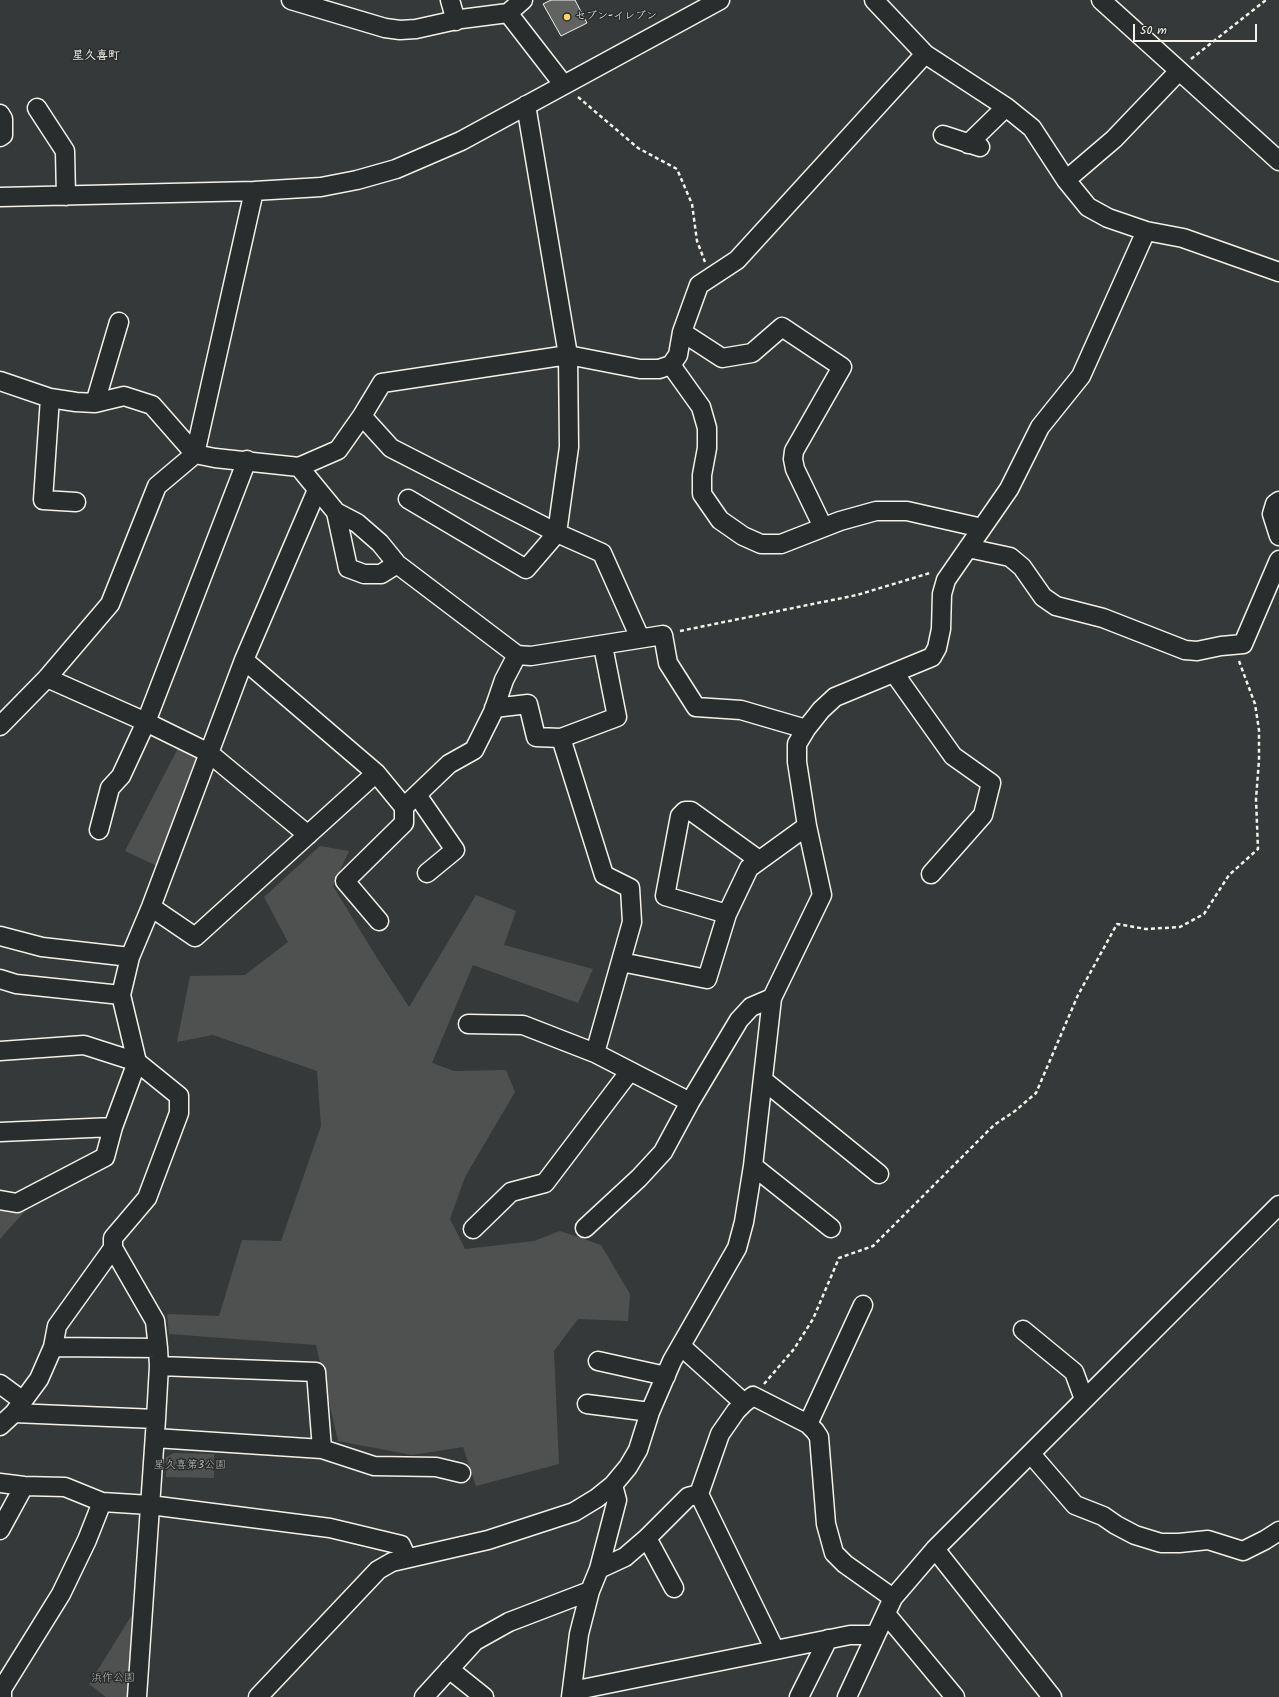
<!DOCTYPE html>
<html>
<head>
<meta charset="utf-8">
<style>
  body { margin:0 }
  #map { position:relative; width:1279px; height:1697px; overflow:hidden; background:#363939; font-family:Kalam,sans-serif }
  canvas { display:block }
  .scale { position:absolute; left:1133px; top:24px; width:124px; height:18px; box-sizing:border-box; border:2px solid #f4f1e8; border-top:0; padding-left:5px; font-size:12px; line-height:14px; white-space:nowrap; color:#f4f1e8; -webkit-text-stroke:3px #2a2d2e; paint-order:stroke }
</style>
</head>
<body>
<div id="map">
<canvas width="1279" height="1697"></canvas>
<div class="scale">50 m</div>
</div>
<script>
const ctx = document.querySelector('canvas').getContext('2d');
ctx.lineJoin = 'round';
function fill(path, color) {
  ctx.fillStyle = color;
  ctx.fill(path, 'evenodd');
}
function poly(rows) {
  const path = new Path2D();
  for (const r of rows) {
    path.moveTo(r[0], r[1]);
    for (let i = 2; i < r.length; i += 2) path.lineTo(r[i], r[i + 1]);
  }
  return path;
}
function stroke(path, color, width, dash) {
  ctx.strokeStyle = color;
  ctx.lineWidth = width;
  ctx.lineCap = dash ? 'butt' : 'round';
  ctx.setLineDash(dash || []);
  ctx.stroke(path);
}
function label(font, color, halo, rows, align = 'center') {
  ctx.font = font + ' Kalam,"Klee One",sans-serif';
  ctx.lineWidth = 3;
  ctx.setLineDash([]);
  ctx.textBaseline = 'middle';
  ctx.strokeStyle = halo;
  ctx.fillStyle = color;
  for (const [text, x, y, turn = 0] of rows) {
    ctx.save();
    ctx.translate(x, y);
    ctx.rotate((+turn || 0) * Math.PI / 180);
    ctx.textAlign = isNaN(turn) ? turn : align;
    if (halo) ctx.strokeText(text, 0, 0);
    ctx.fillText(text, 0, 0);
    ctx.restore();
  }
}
fill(poly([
  [178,748,201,760,157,866,125,851],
  [320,846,349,851,333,886,377,958,409,1007,476,895,516,911,504,945,593,969,578,1003,473,965,432,1063,454,1071,506,1070,515,1092,465,1177,450,1219,465,1249,534,1241,560,1231,601,1245,630,1294,628,1321,578,1319,554,1351,559,1464,476,1486,463,1447,412,1455,338,1441,316,1345,169,1334,167,1314,219,1316,242,1240,281,1241,321,1126,317,1071,213,1035,177,1042,190,976,245,975,288,942,264,897],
  [0,1205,26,1210,0,1239],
  [174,1453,214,1454,214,1478,166,1477,166,1457],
  [138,1605,129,1697,106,1697,89,1684]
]), '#4e514f');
const building = poly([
  [551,0,575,0,587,23,561,36,543,4,551,0]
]);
fill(building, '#616362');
stroke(building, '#f4f1e8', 1);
const minor = poly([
  [291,0,385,28,400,30,416,29,461,19,508,13,523,0],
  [450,0,456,21],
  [874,0,925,54,1006,107,1032,128,1066,180,1088,207,1108,218,1146,231,1183,238,1279,272],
  [1101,0,1279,161],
  [508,13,563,84],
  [37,108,65,151,66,196],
  [0,114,3,119,3,135,0,137],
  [943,135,980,147],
  [968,144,1006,107],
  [1066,180,1114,139,1179,71],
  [0,197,254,191,321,187,357,180,396,169,461,141,720,0],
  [682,332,722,358,752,353,782,327,842,367,794,451,793,459,795,469,823,527],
  [671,365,701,407,707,428,707,448,702,475,702,494,720,520,743,536,761,544,781,544,840,521,876,511,907,511,982,528],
  [0,381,50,398,76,402,95,403,124,396,152,405,195,454,215,458,299,467,336,512,348,568,364,574,381,574,397,564],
  [50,398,43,500,76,502],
  [95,403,119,322],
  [362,416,391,448,557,533,602,553,640,638],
  [299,467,338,450,362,416,382,383,568,355,640,369,659,369,671,365,678,355,682,332,699,285,737,260,925,54],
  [408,499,526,569,557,533,569,447,568,355,526,105],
  [1279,501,1275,504,1272,514,1279,536],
  [336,512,357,523,380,543,397,564,517,655,531,656,663,635,668,663,696,707,741,710,806,729],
  [968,548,1010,557,1022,567,1043,597,1056,606,1103,618,1185,650,1197,651,1221,646,1243,644,1279,560],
  [244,660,376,773,404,807,404,823,345,881,379,921],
  [894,673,953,756,991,783,983,815,931,874],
  [47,678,146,722,209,753,308,835],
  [494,708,528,704,536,737,561,738,617,717,603,646],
  [0,726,47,678,110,604,157,486,195,454,254,191],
  [561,738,604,875,630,888,632,922,595,1053],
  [417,795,455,850,427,873],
  [404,807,449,764,474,750,493,712,504,680,517,655],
  [99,830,110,788,121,776,146,722,247,460],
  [151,907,195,937,376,773],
  [727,914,665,896,680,816,685,811,691,811,759,860],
  [0,936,42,947,130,957],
  [621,962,707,979,727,914,749,868,807,826],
  [0,979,16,984,121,995],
  [468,1024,523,1025,595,1053,690,1102],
  [0,1051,84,1045,137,1062,179,1096,179,1113,147,1198,113,1238,113,1248,155,1321,158,1348,159,1366,156,1419,137,1697],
  [763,1080,879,1174],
  [0,1132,113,1127],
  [753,1166,831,1228],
  [0,1200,17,1203,105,1157,113,1127,137,1062,121,995,130,957,151,907,244,660,317,490],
  [585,1228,639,1178,663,1152,690,1102,739,1020,751,1007,772,998],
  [473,1229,511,1192,545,1183,630,1071],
  [1023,1330,1074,1372,1084,1399],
  [681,1346,744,1403],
  [53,1347,158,1348],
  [598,1361,666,1376],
  [159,1366,316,1372,322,1449],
  [0,1384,23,1401],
  [587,1404,650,1412],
  [14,1413,156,1419],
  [808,1424,863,1305],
  [0,1426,14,1413,39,1379,53,1347,57,1326,113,1248],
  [155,1438,322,1449,374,1466,436,1467,461,1473],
  [1031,1454,1075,1505,1103,1516,1116,1525,1135,1535,1161,1543,1179,1543,1208,1540,1243,1551,1265,1540,1279,1531],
  [0,1483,24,1486,65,1487,102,1502,150,1505,330,1528,401,1545,407,1558],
  [0,1530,24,1486],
  [647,1538,674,1588],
  [935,1549,1052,1697],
  [599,1569,625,1557,647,1538,688,1497,699,1494],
  [886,1614,955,1697],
  [775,1650,699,1494,720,1434,736,1411,744,1403,753,1396,808,1424,815,1431,819,1437,826,1524,834,1553,845,1564,893,1598],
  [449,1669,484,1697],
  [572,1691,850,1635,875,1635],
  [2,1697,2,1689,61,1594,87,1540,102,1502],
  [258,1697,378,1570,392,1562,488,1540,574,1512,597,1498,613,1485,628,1467,638,1450,650,1412,672,1361,737,1248,744,1222,753,1166,772,998,822,895,807,826,797,762,797,744,806,729,821,710,835,697,932,657,937,648,941,629,942,594,946,580,1009,489,1040,427,1081,376,1146,231],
  [424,1697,475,1641,509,1622,590,1591],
  [571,1697,579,1634,590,1591,599,1569,617,1500,613,1485],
  [799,1697,828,1639],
  [847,1697,893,1598,935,1549,1279,1205]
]);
stroke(minor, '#f4f1e8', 21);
stroke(poly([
  [1191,59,1266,0],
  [578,97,638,148,677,169,692,204,697,241,705,262],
  [680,631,857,595,930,573],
  [764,1384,794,1349,813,1319,839,1258,873,1246,994,1125,1015,1111,1036,1093,1078,995,1117,924,1146,929,1180,927,1204,914,1229,875,1258,849,1256,799,1259,760,1259,730,1255,704,1239,661]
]), '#f4f1e8', 2.5, [4, 3]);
stroke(minor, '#2a2d2e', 18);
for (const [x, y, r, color] of [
  [567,17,4,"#ffd166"]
]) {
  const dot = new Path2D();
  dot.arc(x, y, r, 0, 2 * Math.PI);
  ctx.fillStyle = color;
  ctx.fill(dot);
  stroke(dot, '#2a2d2e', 1.5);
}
label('11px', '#f4f1e8', '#2a2d2e', [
  ["セブン-イレブン",575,17]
], 'left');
label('11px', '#bab9b2', '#2a2d2e', [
  ["星久喜第3公園",190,1466],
  ["浜作公園",113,1679]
]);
label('bold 12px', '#f4f1e8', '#2a2d2e', [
  ["星久喜町",96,57]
]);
</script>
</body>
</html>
